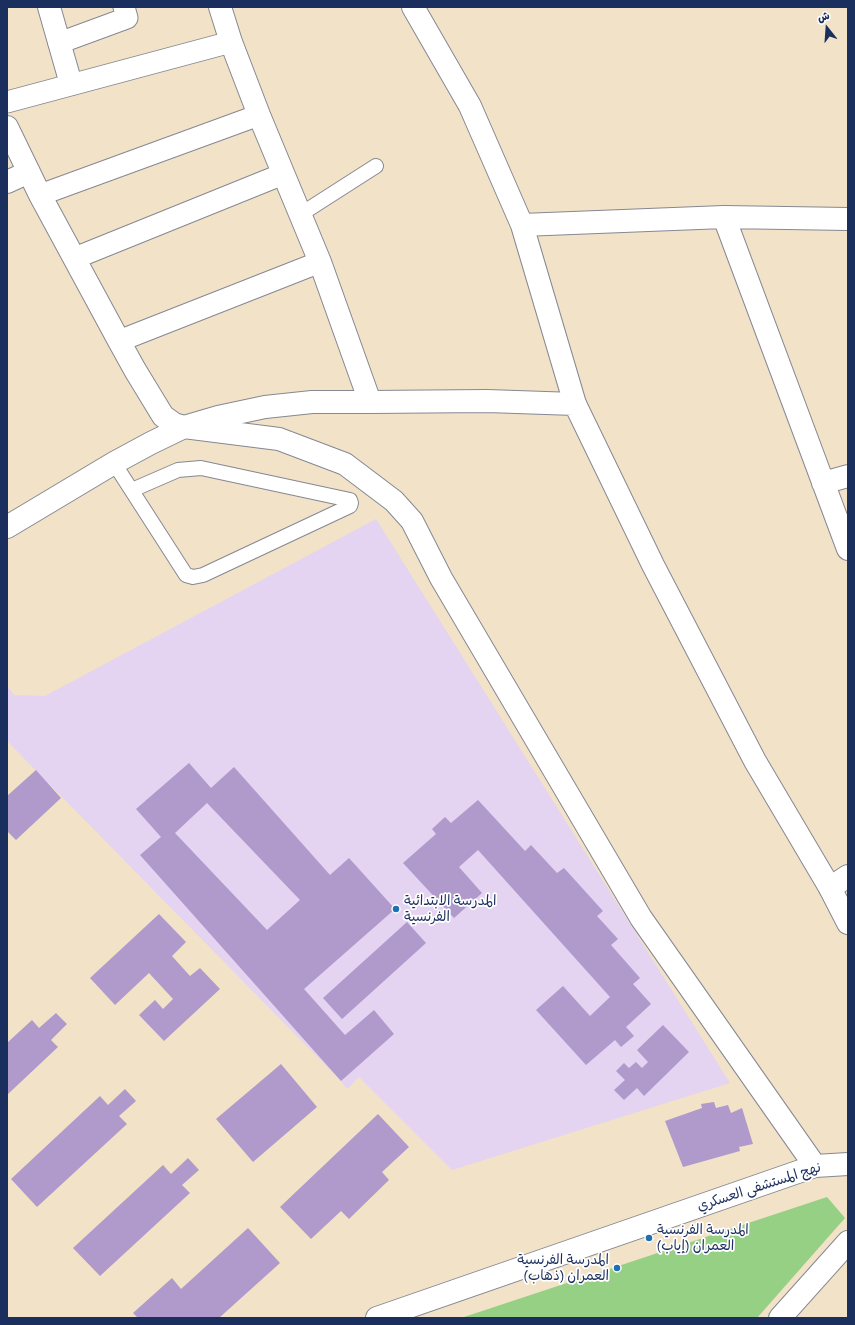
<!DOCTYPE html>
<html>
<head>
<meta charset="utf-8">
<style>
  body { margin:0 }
  #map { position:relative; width:855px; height:1325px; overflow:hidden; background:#f2e2c7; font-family:Delius,"Playpen Sans Arabic",sans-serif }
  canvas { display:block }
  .frame { position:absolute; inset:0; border:8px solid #1b2f5e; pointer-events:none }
  .north { position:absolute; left:807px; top:8px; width:40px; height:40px; -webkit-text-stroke:3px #fff; paint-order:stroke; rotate:343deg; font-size:11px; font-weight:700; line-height:16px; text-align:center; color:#1b2f5e }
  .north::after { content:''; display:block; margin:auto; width:14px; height:18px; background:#1b2f5e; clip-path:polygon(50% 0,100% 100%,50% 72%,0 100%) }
</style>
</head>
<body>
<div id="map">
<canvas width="855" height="1325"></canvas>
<div class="frame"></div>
<div class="north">ش</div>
</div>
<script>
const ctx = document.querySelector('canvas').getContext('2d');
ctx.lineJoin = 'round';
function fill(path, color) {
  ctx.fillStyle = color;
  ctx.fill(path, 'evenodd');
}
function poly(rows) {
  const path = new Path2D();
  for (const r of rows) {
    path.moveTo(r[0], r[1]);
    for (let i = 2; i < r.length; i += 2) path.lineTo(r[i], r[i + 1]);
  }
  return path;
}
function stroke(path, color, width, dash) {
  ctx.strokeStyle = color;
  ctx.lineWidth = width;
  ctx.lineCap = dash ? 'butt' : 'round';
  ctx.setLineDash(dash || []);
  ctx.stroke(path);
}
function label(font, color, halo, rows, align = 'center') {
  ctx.font = font + ' Delius,"Playpen Sans Arabic",sans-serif';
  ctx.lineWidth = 3.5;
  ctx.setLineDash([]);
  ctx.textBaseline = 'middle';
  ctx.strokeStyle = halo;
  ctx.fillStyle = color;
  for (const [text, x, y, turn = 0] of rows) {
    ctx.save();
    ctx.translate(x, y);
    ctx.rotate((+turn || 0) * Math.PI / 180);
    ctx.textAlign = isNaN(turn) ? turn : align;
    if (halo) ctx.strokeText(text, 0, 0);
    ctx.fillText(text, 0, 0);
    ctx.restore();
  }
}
fill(poly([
  [376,519,730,1083,452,1170,359,1077,347,1089,341,1081,7,741,7,686,14,695,45,696]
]), '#e4d3f1');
fill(poly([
  [827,1197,845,1218,757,1318,461,1318]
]), '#95d084');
fill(poly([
  [189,763,211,788,234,767,330,875,349,858,395,909,304,989,345,1035,374,1010,394,1034,341,1081,140,855,161,837,136,809],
  [207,803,300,900,267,930,175,833],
  [36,770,61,798,16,840,7,831,7,796],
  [478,800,525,851,531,845,557,873,564,868,603,911,597,916,618,939,611,945,640,978,633,984,651,1004,626,1027,634,1036,621,1047,615,1040,586,1065,536,1010,563,986,590,1016,610,997,478,850,459,867,482,893,454,918,403,863,436,834,432,829,445,817,451,823],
  [159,914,186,942,172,956,190,976,200,968,220,989,164,1041,139,1015,155,1000,163,1009,173,999,149,973,115,1005,90,978],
  [407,922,426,943,342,1019,323,998],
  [56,1013,67,1024,51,1040,58,1047,7,1095,7,1043,32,1020,39,1028],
  [663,1025,689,1052,644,1096,637,1088,624,1100,614,1090,625,1080,616,1071,624,1063,629,1068,636,1062,642,1068,648,1062,637,1050],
  [281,1064,317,1107,253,1162,216,1119],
  [125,1089,136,1101,119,1116,127,1124,37,1207,11,1179,100,1096,108,1105],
  [714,1102,716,1108,728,1105,731,1113,742,1108,753,1144,739,1147,740,1151,683,1167,665,1121,702,1108,701,1104],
  [378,1114,409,1147,382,1172,389,1180,349,1219,341,1211,311,1239,280,1207],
  [188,1158,199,1170,182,1185,190,1193,100,1276,73,1248,163,1165,171,1174],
  [248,1228,280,1263,219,1318,138,1318,133,1313,172,1278,181,1289]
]), '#b099cb');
const service = poly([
  [301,214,376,166],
  [114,463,186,575,193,577,203,575,350,506,351,503,350,500,201,468,178,470,132,490]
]);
const pedestrian = poly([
  [59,43,127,18,124,7],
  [7,102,231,42],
  [40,195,259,115],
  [75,258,283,174],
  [119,341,320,262]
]);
const minor = poly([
  [49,7,71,84],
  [220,7,231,42,259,115,320,262,370,402],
  [413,7,470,106,522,225,575,404],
  [7,127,40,195,119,341,135,370,163,416,174,424,184,427,279,439,345,464,394,501,412,521,441,578,641,918,815,1166],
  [7,182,29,172],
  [724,217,848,549],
  [522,225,724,217,848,219],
  [823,483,848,476],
  [830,888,848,876],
  [780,1318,848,1242]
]);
const tertiary = poly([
  [7,527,114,463,151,443,184,427,218,417,265,407,312,402,370,402,487,401,575,404,653,565,755,761,830,888,848,923],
  [377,1318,815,1166,848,1164]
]);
stroke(service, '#868892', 16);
stroke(pedestrian, '#868892', 23);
stroke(minor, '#868892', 24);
stroke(tertiary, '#868892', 24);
stroke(service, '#fff', 14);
stroke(pedestrian, '#fff', 21);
stroke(minor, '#fff', 22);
stroke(tertiary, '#fff', 22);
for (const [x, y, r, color] of [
  [396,909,4,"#1f6fb2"],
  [649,1238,4,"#1f6fb2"],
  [617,1268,4,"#1f6fb2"]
]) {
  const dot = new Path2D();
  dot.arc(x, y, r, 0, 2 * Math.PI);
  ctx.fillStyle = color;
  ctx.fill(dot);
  stroke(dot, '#fff', 1.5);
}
label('14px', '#1b2f5e', '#fff', [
  ["المدرسة الابتدائية",404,901],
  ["الفرنسية",404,917],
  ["المدرسة الفرنسية",657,1230],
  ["العمران (إياب)",657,1246],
  ["المدرسة الفرنسية",609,1260,"right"],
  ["العمران (ذهاب)",609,1276,"right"]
], 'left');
label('14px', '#1b2f5e', '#fff', [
  ["نهج المستشفى العسكري",759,1187,-18]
]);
</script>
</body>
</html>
